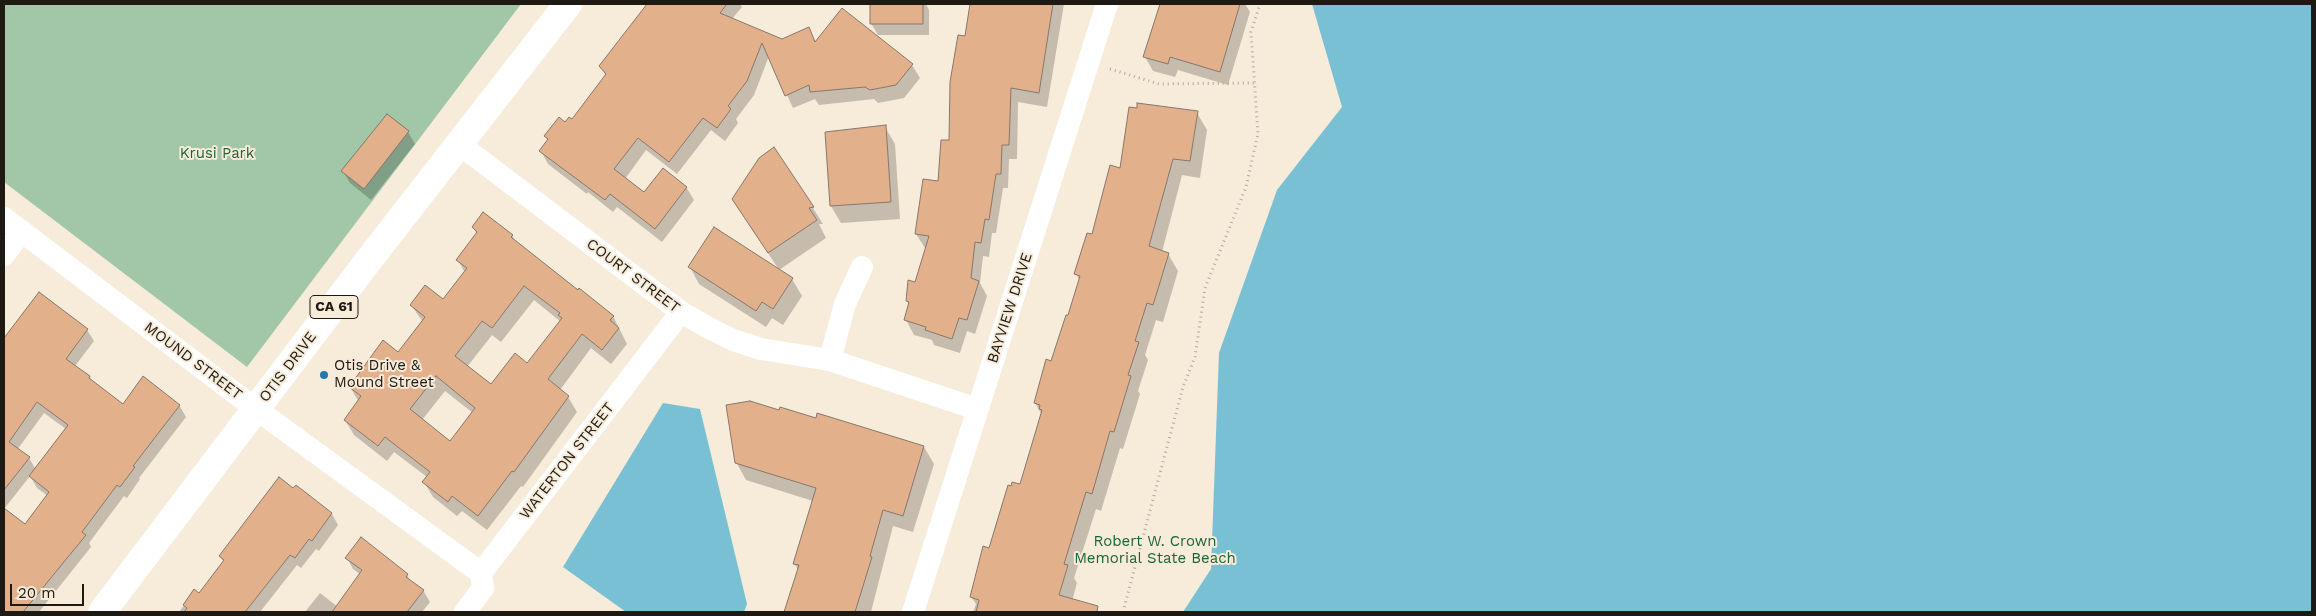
<!DOCTYPE html>
<html>
<head>
<meta charset="utf-8">
<style>
  body { margin:0 }
  #map { position:relative; width:2316px; height:616px; overflow:hidden; background:#f7ebd9; font-family:"Work Sans",sans-serif }
  canvas { display:block }
  .frame { position:absolute; inset:0; border:5px solid #1e1913; pointer-events:none }
  .scale { position:absolute; left:10px; top:584px; width:74px; height:22px; box-sizing:border-box; border:2px solid #1e1913; border-top:0; padding-left:6px; font-size:15px; line-height:18px; white-space:nowrap; color:#1e1913; -webkit-text-stroke:4px #f7ebd9; paint-order:stroke }
</style>
</head>
<body>
<div id="map">
<canvas width="2316" height="616"></canvas>
<div class="frame"></div>
<div class="scale">20 m</div>
</div>
<script>
const ctx = document.querySelector('canvas').getContext('2d');
ctx.lineJoin = 'round';
function fill(path, color) {
  ctx.fillStyle = color;
  ctx.fill(path, 'evenodd');
}
function poly(rows) {
  const path = new Path2D();
  for (const r of rows) {
    path.moveTo(r[0], r[1]);
    for (let i = 2; i < r.length; i += 2) path.lineTo(r[i], r[i + 1]);
  }
  return path;
}
function stroke(path, color, width, dash) {
  ctx.strokeStyle = color;
  ctx.lineWidth = width;
  ctx.lineCap = dash ? 'butt' : 'round';
  ctx.setLineDash(dash || []);
  ctx.stroke(path);
}
function label(font, color, halo, rows, align = 'center') {
  ctx.font = font + ' "Work Sans",sans-serif';
  ctx.lineWidth = 4;
  ctx.setLineDash([]);
  ctx.textBaseline = 'middle';
  ctx.strokeStyle = halo;
  ctx.fillStyle = color;
  for (const [text, x, y, turn = 0] of rows) {
    ctx.save();
    ctx.translate(x, y);
    ctx.rotate((+turn || 0) * Math.PI / 180);
    ctx.textAlign = isNaN(turn) ? turn : align;
    if (halo) ctx.strokeText(text, 0, 0);
    ctx.fillText(text, 0, 0);
    ctx.restore();
  }
}
fill(poly([
  [4,4,521,4,247,367,4,182]
]), '#a1c7a8');
fill(poly([
  [1312,4,2312,4,2312,612,1183,612,1211,569,1219,353,1277,190,1342,107],
  [663,403,700,409,747,604,744,612,626,612,563,567]
]), '#79c0d5');
fill(poly([
  [648,4,740,4,742,7,732,19,782,40,808,29,816,42,912,65,920,78,904,98,878,103,874,99,819,105,815,99,793,108,769,56,754,95,736,119,738,123,725,141,711,130,677,174,646,150,625,179,644,194,686,187,694,200,662,242,617,207,613,212,588,192,587,194,548,164,541,151,548,141,545,136,572,121,606,76,600,66],
  [871,4,926,4,929,10,929,35,878,35,871,23],
  [972,4,1064,4,1047,107,1018,102,1017,159,1009,159,1008,188,1003,188,996,233,992,233,989,257,983,256,980,283,987,296,975,334,967,331,960,353,934,345,932,340,914,335,906,320,910,306,907,301,916,284,927,248,925,248,916,234,939,183,950,141],
  [1161,4,1245,4,1250,12,1228,85,1178,70,1175,77,1153,71,1145,57],
  [1197,113,1207,130,1200,178,1182,175,1162,252,1168,254,1178,271,1163,322,1156,320,1145,355,1148,360,1138,391,1140,394,1123,449,1120,448,1101,511,1096,509,1074,578,1077,583,1072,601,1078,612,973,612,976,604,971,597,990,550,1021,486,1042,415,1035,403,1052,362,1080,281,1076,274,1121,170],
  [885,127,895,144,900,219,841,223,831,206],
  [408,132,415,144,371,200,350,183,343,171],
  [774,149,813,208,823,224,819,224,826,238,779,270,744,216],
  [473,227,512,235,516,243,578,292,613,316,627,344,611,364,591,348,560,390,568,397,577,412,523,487,521,486,487,530,462,511,457,516,433,497,424,482,427,477,394,452,387,461,354,435,345,420,359,402,350,387,398,354,423,322,411,305,443,301,465,273,458,260,477,234],
  [534,300,561,322,528,365,492,386,467,367,492,335,501,342],
  [445,391,473,413,451,443,422,420],
  [690,267,792,279,802,296,783,325,772,318,766,327,699,284],
  [39,294,87,330,94,341,75,366,90,377,92,382,123,406,179,405,186,417,139,478,140,479,127,498,124,496,89,543,91,547,39,612,4,612,4,341],
  [44,413,66,429,36,470,29,458,17,450],
  [30,476,37,488,48,496,25,525,4,509],
  [780,411,924,447,934,464,913,532,893,526,871,612,786,612,798,570,794,563,813,501,746,480,736,462],
  [296,487,332,514,338,525,319,551,316,549,301,568,297,565,260,612,179,612,195,591,199,594,224,562,220,557],
  [347,558,407,575,411,582,423,590,430,602,422,612,305,612,320,593,338,607,361,575,353,569]
]), '#0003');
const building = poly([
  [647,4,727,4,720,13,782,39,809,27,815,42,842,8,913,64,896,85,870,90,865,87,810,92,809,85,785,96,762,43,747,81,728,106,731,109,717,128,703,118,669,162,638,138,614,169,644,192,663,168,687,187,655,229,610,194,605,200,539,151,548,139,544,136,559,117,565,122,569,117,572,119,606,74,599,66,647,4],
  [870,4,923,4,923,24,870,24,870,4],
  [970,4,1053,4,1039,93,1011,88,1009,145,1002,145,1001,174,996,174,989,220,985,219,981,243,975,242,971,278,979,281,967,320,959,318,952,339,925,330,926,327,904,320,909,302,906,301,908,280,915,282,929,236,915,234,923,179,938,181,941,140,949,140,950,82,958,35,965,36,970,4],
  [1160,4,1240,4,1220,72,1170,57,1168,64,1143,57,1160,4],
  [1137,103,1198,111,1190,161,1173,159,1149,246,1169,253,1153,305,1147,303,1135,341,1139,342,1128,375,1131,376,1114,432,1110,431,1092,494,1086,492,1064,564,1068,565,1059,595,1098,606,1097,612,976,612,979,600,970,597,983,546,989,548,1008,485,1011,486,1012,482,1020,484,1042,410,1039,409,1040,405,1034,403,1046,359,1051,361,1066,315,1068,315,1080,276,1074,274,1087,233,1092,234,1110,165,1120,168,1129,107,1137,108,1137,103],
  [387,114,409,131,364,189,341,171,387,114],
  [886,125,891,202,830,206,825,132,886,125],
  [774,147,814,207,809,208,817,220,768,253,732,199,759,158,774,147],
  [483,212,513,235,511,237,578,290,579,288,614,316,610,320,619,328,602,350,582,334,548,379,569,396,514,472,512,471,478,516,452,496,448,502,422,482,430,472,385,437,378,446,344,420,361,396,349,387,383,340,398,352,425,317,410,305,425,285,443,299,467,268,456,260,477,232,472,227,483,212],
  [524,286,560,313,558,315,562,318,527,363,515,353,491,384,455,356,482,321,492,328,524,286],
  [436,376,475,408,450,441,410,409,436,376],
  [714,227,793,278,773,309,762,302,756,311,688,267,714,227],
  [39,292,88,329,66,359,90,376,89,378,123,404,143,376,180,405,133,466,135,467,120,487,117,485,82,532,86,535,23,612,4,612,4,508,25,524,49,492,29,476,68,425,37,402,9,442,30,457,4,490,4,338,39,292],
  [750,401,779,410,780,407,816,418,817,413,924,446,903,516,883,510,870,556,872,557,855,612,784,612,799,565,793,564,816,488,735,463,726,405,750,401],
  [279,477,293,488,296,485,332,513,312,541,309,539,295,558,290,555,245,612,184,612,187,608,183,605,194,589,199,593,224,560,219,556,279,477],
  [361,537,408,574,406,577,424,590,407,612,332,612,362,570,345,558,361,537]
]);
fill(building, '#e2b08a');
stroke(building, '#87776b', 1);
stroke(poly([
  [1110,69,1159,84,1255,83],
  [1123,612,1183,387,1195,357,1205,288,1246,187,1258,134,1251,32,1260,4]
]), '#b4aa9c', 3, [1, 4]);
stroke(poly([
  [459,144,681,312,707,327,733,340,761,349,830,360,977,409],
  [4,218,256,409,481,573],
  [4,255,22,231],
  [830,360,845,304,862,267],
  [465,612,483,588,481,573,681,312],
  [913,612,1107,4]
]), '#fff', 22);
stroke(poly([
  [102,612,368,261,568,4]
]), '#fff', 28);
for (const [x, y, r, color] of [
  [324,375,5,"#2578a9"]
]) {
  const dot = new Path2D();
  dot.arc(x, y, r, 0, 2 * Math.PI);
  ctx.fillStyle = color;
  ctx.fill(dot);
  stroke(dot, '#f7ebd9', 2);
}
for (const [x, y, w] of [
  [334,307,48]
]) {
  const box = new Path2D();
  box.roundRect(x - w / 2, y - 11.5, w, 23, 4);
  ctx.fillStyle = '#f7ebd9';
  ctx.fill(box);
  stroke(box, '#1e1913', 1);
}
label('bold 14px', '#1e1913', null, [
  ["CA 61",334,307]
]);
label('15px', '#1a6534', '#f7ebd9', [
  ["Krusi Park",217,154],
  ["Robert W. Crown",1155,542],
  ["Memorial State Beach",1155,559]
]);
label('15px', '#1e1913', '#f7ebd9', [
  ["COURT STREET",633,276,37],
  ["BAYVIEW DRIVE",1010,308,-72],
  ["MOUND STREET",193,361,37],
  ["OTIS DRIVE",288,367,-53],
  ["WATERTON STREET",567,461,-52]
]);
label('15px', '#1e1913', '#f7ebd9', [
  ["Otis Drive &",334,366],
  ["Mound Street",334,383]
], 'left');
</script>
</body>
</html>
